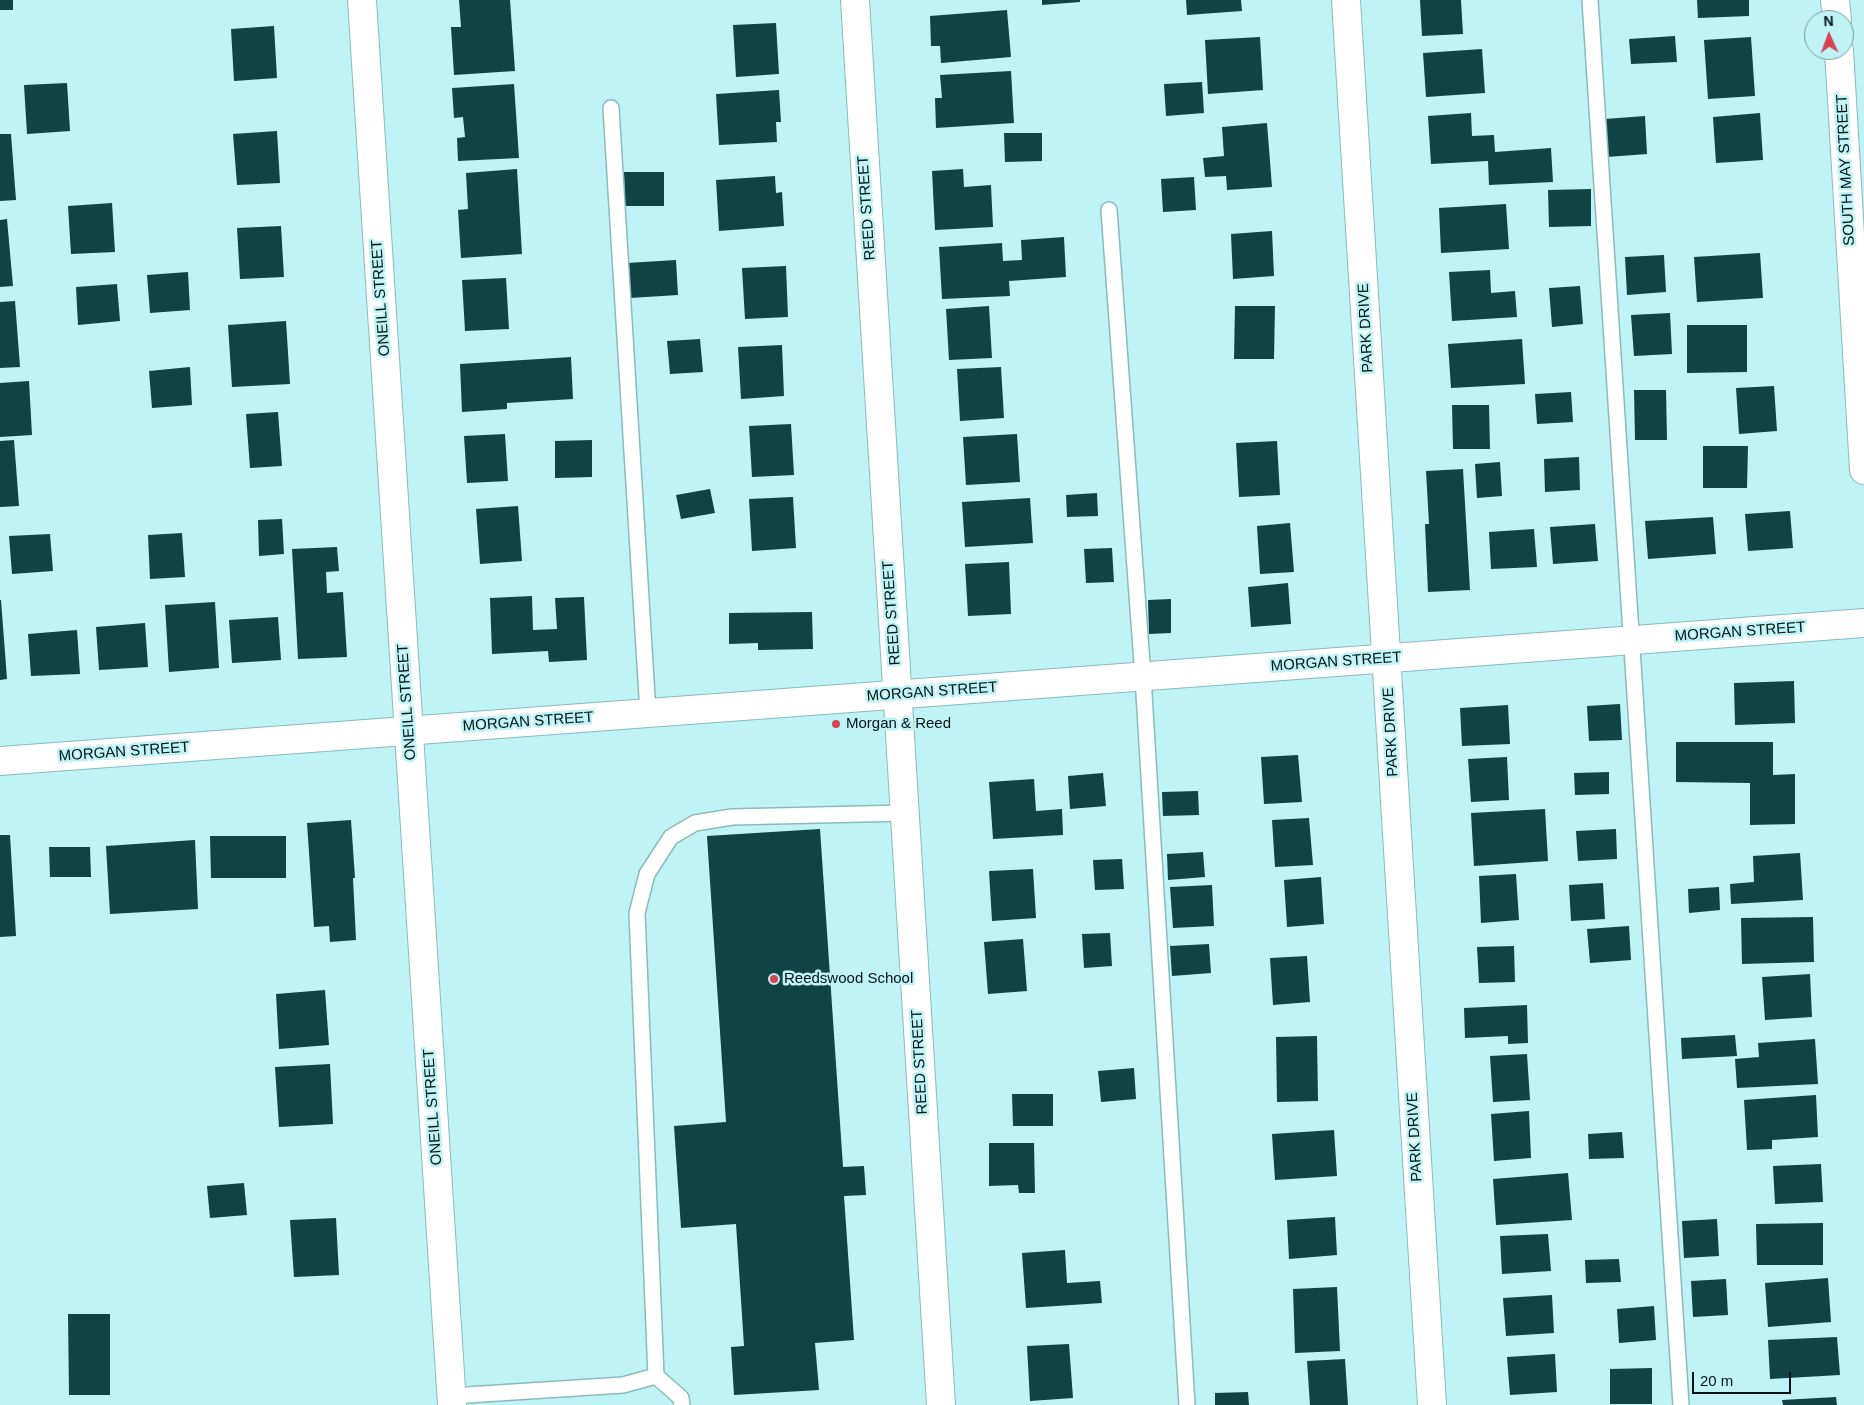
<!DOCTYPE html>
<html>
<head>
<meta charset="utf-8">
<style>
  body { margin:0 }
  #map { position:relative; width:1864px; height:1405px; overflow:hidden; background:#bff3f5; font-family:Helvetica,sans-serif }
  canvas { display:block }
  .north { position:absolute; left:1804px; top:10px; width:50px; height:50px; box-sizing:border-box; background:#bff3f5; border:1px solid #749a9c; border-radius:50%; rotate:358deg; font-size:14px; font-weight:700; line-height:20px; text-align:center; color:#031516 }
  .north::after { content:''; display:block; margin:auto; width:18px; height:22px; background:#d44452; clip-path:polygon(50% 0,100% 100%,50% 72%,0 100%) }
  .scale { position:absolute; left:1692px; top:1372px; width:99px; height:22px; box-sizing:border-box; border:2px solid #031516; border-top:0; padding-left:6px; font-size:15px; line-height:18px; white-space:nowrap; color:#031516; -webkit-text-stroke:4px #bff3f5; paint-order:stroke }
</style>
</head>
<body>
<div id="map">
<canvas width="1864" height="1405"></canvas>
<div class="north">N</div>
<div class="scale">20 m</div>
</div>
<script>
const ctx = document.querySelector('canvas').getContext('2d');
ctx.lineJoin = 'round';
function fill(path, color) {
  ctx.fillStyle = color;
  ctx.fill(path, 'evenodd');
}
function poly(rows) {
  const path = new Path2D();
  for (const r of rows) {
    path.moveTo(r[0], r[1]);
    for (let i = 2; i < r.length; i += 2) path.lineTo(r[i], r[i + 1]);
  }
  return path;
}
function stroke(path, color, width, dash) {
  ctx.strokeStyle = color;
  ctx.lineWidth = width;
  ctx.lineCap = dash ? 'butt' : 'round';
  ctx.setLineDash(dash || []);
  ctx.stroke(path);
}
function label(font, color, halo, rows, align = 'center') {
  ctx.font = font + ' Helvetica,sans-serif';
  ctx.lineWidth = 5;
  ctx.setLineDash([]);
  ctx.textBaseline = 'middle';
  ctx.strokeStyle = halo;
  ctx.fillStyle = color;
  for (const [text, x, y, turn = 0] of rows) {
    ctx.save();
    ctx.translate(x, y);
    ctx.rotate((+turn || 0) * Math.PI / 180);
    ctx.textAlign = isNaN(turn) ? turn : align;
    if (halo) ctx.strokeText(text, 0, 0);
    ctx.fillText(text, 0, 0);
    ctx.restore();
  }
}
fill(poly([
  [0,0,13,0,13,10,0,10],
  [459,0,510,0,515,71,454,75,451,27,461,27],
  [1042,0,1080,0,1080,2,1042,5],
  [1186,0,1241,0,1242,11,1187,15],
  [1420,0,1461,0,1463,34,1422,36],
  [1697,0,1749,0,1749,16,1698,18],
  [1007,10,1011,57,941,63,940,46,931,46,930,16],
  [776,23,779,74,736,77,733,25],
  [274,26,277,78,234,81,231,29],
  [1675,36,1677,62,1631,64,1629,39],
  [1260,37,1263,90,1208,94,1205,40],
  [1751,37,1755,96,1708,99,1704,40],
  [1482,49,1485,93,1426,97,1423,53],
  [1011,71,1014,123,936,128,935,98,942,98,940,75],
  [1202,82,1204,113,1166,116,1164,84],
  [67,83,70,131,27,134,24,85],
  [514,84,519,158,458,161,457,138,465,137,463,117,454,118,452,88],
  [779,90,781,122,776,122,777,142,719,145,716,94],
  [1471,113,1472,136,1494,135,1495,152,1551,148,1553,182,1489,185,1488,161,1431,164,1428,116],
  [1760,113,1763,160,1716,163,1713,117],
  [1645,116,1647,154,1607,157,1605,119],
  [1267,123,1272,187,1227,190,1226,176,1205,177,1203,158,1224,156,1222,127],
  [277,131,280,183,237,185,233,134],
  [1004,133,1042,133,1042,161,1005,162],
  [0,134,11,134,16,200,0,201],
  [517,169,522,254,461,258,458,210,468,209,466,173],
  [963,169,964,187,991,185,993,227,935,230,932,171],
  [624,172,664,172,664,206,625,206],
  [775,176,776,193,782,192,784,226,719,231,716,180],
  [1194,177,1196,210,1163,212,1161,179],
  [1591,189,1591,226,1549,227,1548,190],
  [112,203,115,252,71,254,68,206],
  [1506,204,1509,249,1441,253,1439,208],
  [7,219,13,286,0,287,0,220],
  [281,226,284,277,240,279,237,228],
  [1272,231,1274,276,1233,279,1231,234],
  [1064,237,1066,277,1009,281,1010,296,942,299,939,247,1002,243,1003,261,1022,260,1021,240],
  [1760,253,1763,298,1697,302,1694,257],
  [1664,255,1666,292,1627,295,1625,257],
  [676,260,678,295,630,298,627,263],
  [786,266,788,317,745,319,742,268],
  [1490,270,1491,293,1515,291,1517,317,1452,321,1449,272],
  [188,272,190,310,150,313,147,275],
  [506,278,509,329,465,331,462,280],
  [117,284,120,321,78,325,76,287],
  [1580,286,1583,324,1552,327,1549,288],
  [15,301,20,367,0,368,0,302],
  [989,306,992,358,949,360,946,309],
  [1235,306,1275,306,1274,359,1234,359],
  [1670,313,1672,354,1634,356,1631,315],
  [286,321,290,384,232,387,228,325],
  [1687,325,1747,325,1747,372,1687,373],
  [700,339,703,372,670,374,667,341],
  [1522,339,1525,384,1451,388,1448,344],
  [782,345,784,396,741,399,738,347],
  [571,357,573,399,507,403,507,409,462,412,460,364],
  [190,367,192,405,152,408,149,371],
  [1001,367,1004,418,960,421,957,369],
  [29,381,32,435,0,437,0,383],
  [1774,386,1777,431,1739,434,1736,388],
  [1634,390,1666,390,1667,440,1635,440],
  [1571,392,1573,422,1537,424,1535,394],
  [1452,405,1489,405,1490,449,1453,449],
  [278,412,282,466,250,468,246,414],
  [791,424,794,475,752,477,749,426],
  [505,434,508,481,467,483,464,436],
  [1017,434,1020,482,966,485,963,437],
  [14,440,19,506,0,507,0,441],
  [592,440,592,477,555,478,555,441],
  [1277,441,1280,495,1239,497,1236,443],
  [1703,446,1748,446,1747,488,1703,488],
  [1579,457,1580,490,1545,492,1544,459],
  [1500,462,1502,496,1477,498,1475,464],
  [1463,469,1470,590,1428,592,1425,524,1429,524,1426,471],
  [710,489,715,513,681,519,676,495],
  [1097,493,1098,516,1067,517,1066,495],
  [793,497,796,548,752,551,749,499],
  [1030,498,1033,543,965,547,962,502],
  [518,506,522,561,480,564,476,509],
  [1790,511,1793,548,1748,551,1745,514],
  [1713,517,1716,554,1648,559,1645,521],
  [282,519,284,554,259,556,258,520],
  [1290,523,1294,572,1260,574,1257,526],
  [1595,524,1598,561,1553,564,1550,527],
  [1534,529,1537,567,1491,569,1489,532],
  [182,533,185,577,150,579,148,535],
  [50,534,53,571,12,574,9,536],
  [337,547,339,571,326,572,327,593,343,592,347,657,298,659,292,549],
  [1112,548,1114,582,1086,583,1084,549],
  [1009,562,1011,614,968,616,965,564],
  [1288,583,1291,624,1251,627,1248,587],
  [532,596,533,630,557,629,555,598,584,597,587,660,549,662,548,651,492,654,490,598],
  [1171,599,1171,633,1149,634,1148,600],
  [0,600,1,600,7,679,0,680],
  [215,602,219,668,169,672,165,605],
  [812,612,813,649,758,650,758,643,729,644,729,613],
  [278,617,281,660,232,663,229,620],
  [145,623,148,667,99,670,96,627],
  [77,630,80,674,31,676,28,634],
  [1794,681,1795,723,1735,725,1734,683],
  [1620,704,1622,740,1589,741,1587,706],
  [1508,705,1510,744,1462,746,1460,708],
  [1676,742,1773,742,1773,775,1795,774,1795,824,1750,825,1750,783,1676,782],
  [1298,755,1302,802,1264,804,1261,757],
  [1507,757,1509,800,1471,802,1468,759],
  [1609,772,1609,794,1575,795,1574,773],
  [1103,773,1106,806,1070,809,1068,776],
  [1034,779,1036,811,1062,809,1063,835,993,839,989,782],
  [1198,791,1199,815,1163,816,1162,792],
  [1545,809,1548,861,1474,866,1471,813],
  [1309,818,1313,865,1275,867,1272,820],
  [351,820,355,878,353,878,356,940,330,942,329,926,314,927,307,823],
  [820,829,843,1167,864,1166,866,1195,844,1196,854,1340,815,1343,819,1390,734,1395,731,1347,744,1346,736,1224,681,1228,674,1126,726,1122,707,836],
  [1616,829,1617,859,1578,861,1576,831],
  [0,835,10,835,16,936,0,937],
  [210,836,286,836,286,878,211,878],
  [195,840,198,909,110,914,106,846],
  [49,847,90,847,91,877,50,877],
  [1203,852,1205,877,1168,880,1167,854],
  [1800,853,1803,900,1731,904,1730,884,1754,882,1753,856],
  [1122,859,1124,889,1095,890,1093,860],
  [1033,869,1036,918,992,921,989,871],
  [1516,874,1519,920,1481,923,1479,876],
  [1321,877,1324,924,1287,927,1284,880],
  [1603,883,1605,919,1571,921,1569,885],
  [1212,885,1214,926,1173,928,1170,887],
  [1719,887,1720,910,1689,913,1688,889],
  [1813,917,1814,962,1742,964,1741,918],
  [1629,926,1631,960,1590,963,1587,929],
  [1110,933,1112,966,1084,968,1082,934],
  [1023,939,1027,991,988,994,984,942],
  [1209,944,1211,973,1172,976,1170,946],
  [1514,946,1515,982,1479,983,1477,947],
  [1307,956,1310,1002,1273,1005,1270,958],
  [1810,974,1812,1017,1765,1020,1762,977],
  [325,990,329,1045,279,1049,276,994],
  [1527,1005,1528,1043,1508,1044,1508,1036,1465,1038,1464,1008],
  [1735,1035,1737,1056,1682,1059,1681,1038],
  [1317,1036,1318,1101,1277,1102,1276,1037],
  [1815,1039,1818,1084,1737,1088,1735,1059,1759,1057,1758,1043],
  [1527,1054,1530,1100,1493,1102,1490,1056],
  [330,1064,333,1124,279,1127,275,1067],
  [1134,1068,1136,1099,1101,1102,1098,1071],
  [1012,1094,1053,1094,1053,1126,1013,1126],
  [1816,1095,1818,1137,1772,1140,1772,1149,1747,1150,1744,1100],
  [1529,1111,1531,1158,1494,1161,1491,1114],
  [1334,1130,1337,1176,1275,1180,1272,1134],
  [1622,1132,1624,1158,1589,1159,1588,1134],
  [989,1143,1034,1143,1035,1193,1019,1193,1018,1185,989,1186],
  [1821,1164,1823,1202,1775,1204,1773,1166],
  [1568,1173,1572,1220,1496,1225,1493,1179],
  [244,1183,247,1215,210,1218,207,1186],
  [1335,1217,1337,1255,1289,1259,1287,1220],
  [336,1218,339,1275,294,1277,290,1220],
  [1717,1219,1719,1256,1684,1258,1682,1221],
  [1823,1223,1823,1265,1757,1265,1756,1224],
  [1548,1234,1551,1271,1502,1274,1500,1236],
  [1065,1250,1067,1283,1100,1281,1102,1303,1026,1308,1022,1253],
  [1619,1259,1621,1282,1586,1283,1585,1260],
  [1828,1278,1831,1322,1768,1327,1765,1283],
  [1726,1279,1728,1315,1693,1317,1691,1281],
  [1337,1287,1340,1351,1295,1353,1293,1289],
  [1552,1295,1554,1333,1506,1336,1503,1298],
  [1654,1306,1656,1340,1619,1343,1617,1309],
  [68,1314,110,1314,110,1395,69,1395],
  [1837,1337,1840,1375,1770,1379,1768,1340],
  [1069,1344,1073,1398,1030,1401,1027,1346],
  [1555,1354,1557,1392,1510,1395,1507,1357],
  [1345,1359,1348,1405,1310,1405,1307,1361],
  [1652,1368,1652,1404,1610,1404,1610,1369],
  [1248,1392,1249,1405,1215,1405,1215,1393],
  [1836,1397,1837,1405,1783,1405,1782,1400]
]), '#0f4345');
const lane = poly([
  [1590,0,1681,1405],
  [611,108,648,713],
  [1109,210,1143,677,1187,1405],
  [451,1396,623,1385,656,1376],
  [682,1405,681,1398,656,1376,637,913,647,874,671,837,695,823,732,817,905,813]
]);
const street = poly([
  [362,0,452,1405],
  [855,0,941,1405],
  [1346,0,1432,1405],
  [1835,0,1837,20],
  [1839,50,1864,470]
]);
const secondary = poly([
  [0,761,1864,623]
]);
stroke(lane, '#89bbbd', 18);
stroke(street, '#89bbbd', 30);
stroke(secondary, '#89bbbd', 30);
stroke(lane, '#fff', 15);
stroke(street, '#fff', 28);
stroke(secondary, '#fff', 28);
for (const [x, y, r, color] of [
  [836,724,5,"#d44452"],
  [774,979,5,"#d44452"]
]) {
  const dot = new Path2D();
  dot.arc(x, y, r, 0, 2 * Math.PI);
  ctx.fillStyle = color;
  ctx.fill(dot);
  stroke(dot, '#bff3f5', 2);
}
label('15px', '#031516', '#bff3f5', [
  ["SOUTH MAY STREET",1846,170,-93],
  ["REED STREET",867,208,-94],
  ["ONEILL STREET",381,298,-94],
  ["PARK DRIVE",1366,328,-93],
  ["REED STREET",892,613,-94],
  ["MORGAN STREET",1740,632,-4],
  ["MORGAN STREET",1336,662,-4],
  ["MORGAN STREET",932,692,-4],
  ["ONEILL STREET",407,702,-94],
  ["MORGAN STREET",528,722,-4],
  ["PARK DRIVE",1391,732,-93],
  ["MORGAN STREET",124,752,-4],
  ["REED STREET",920,1062,-93],
  ["ONEILL STREET",433,1107,-94],
  ["PARK DRIVE",1415,1137,-93]
]);
label('15px', '#031516', '#bff3f5', [
  ["Morgan & Reed",846,724],
  ["Reedswood School",784,979]
], 'left');
</script>
</body>
</html>
